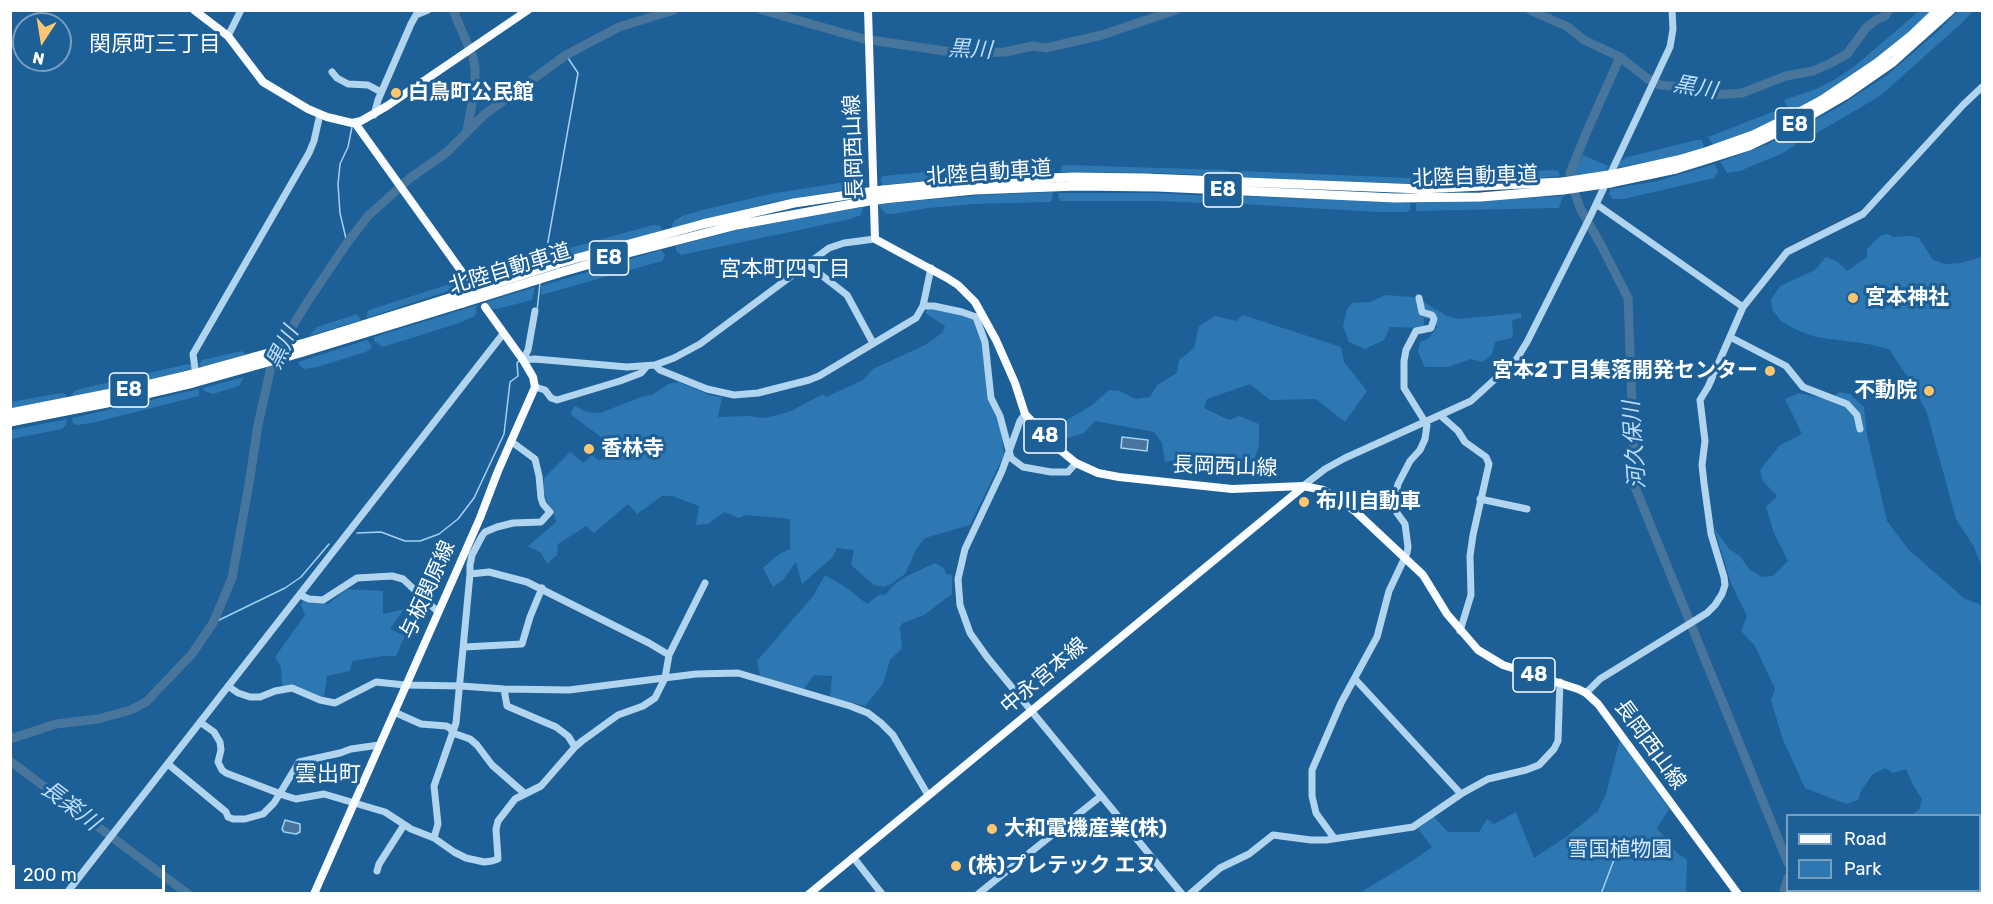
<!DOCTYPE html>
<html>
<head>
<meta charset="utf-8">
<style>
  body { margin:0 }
  #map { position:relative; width:1993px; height:904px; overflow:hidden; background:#1d5f97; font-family:Rubik,sans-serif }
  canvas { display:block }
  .frame { position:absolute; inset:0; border:12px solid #fff; pointer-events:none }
  .legend { position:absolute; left:1786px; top:814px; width:195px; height:78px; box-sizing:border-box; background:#1d5f97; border:2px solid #779fc1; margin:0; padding:8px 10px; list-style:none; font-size:18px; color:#fff }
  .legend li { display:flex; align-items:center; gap:12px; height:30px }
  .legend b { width:30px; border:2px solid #779fc1 }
  .north { position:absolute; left:12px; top:12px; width:60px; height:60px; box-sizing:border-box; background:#1d5f97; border:2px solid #779fc1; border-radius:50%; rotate:192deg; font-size:16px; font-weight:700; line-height:24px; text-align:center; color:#fff }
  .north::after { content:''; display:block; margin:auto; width:21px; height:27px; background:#ffc670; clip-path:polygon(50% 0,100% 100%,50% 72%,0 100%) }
  .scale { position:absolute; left:12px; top:865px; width:153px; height:27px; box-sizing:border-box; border:3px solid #fff; border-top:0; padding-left:8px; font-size:18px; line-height:21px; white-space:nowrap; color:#fff; -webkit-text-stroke:4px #1d5f97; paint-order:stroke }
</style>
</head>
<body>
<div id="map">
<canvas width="1993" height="904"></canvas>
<div class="frame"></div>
<ul class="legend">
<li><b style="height:8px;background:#f9fcff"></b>Road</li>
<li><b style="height:16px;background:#2d78b2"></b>Park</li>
</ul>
<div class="north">N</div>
<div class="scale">200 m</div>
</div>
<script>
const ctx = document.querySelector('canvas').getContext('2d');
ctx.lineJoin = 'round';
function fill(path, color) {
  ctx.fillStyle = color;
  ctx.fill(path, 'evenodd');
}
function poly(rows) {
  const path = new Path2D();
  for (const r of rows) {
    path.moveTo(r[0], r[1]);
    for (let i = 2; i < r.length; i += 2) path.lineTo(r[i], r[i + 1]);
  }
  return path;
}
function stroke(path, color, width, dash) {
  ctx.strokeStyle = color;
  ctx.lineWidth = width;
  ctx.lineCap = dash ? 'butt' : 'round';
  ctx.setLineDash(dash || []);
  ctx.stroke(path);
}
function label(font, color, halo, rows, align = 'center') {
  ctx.font = font + ' Rubik,"Noto Sans JP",sans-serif';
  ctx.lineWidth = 6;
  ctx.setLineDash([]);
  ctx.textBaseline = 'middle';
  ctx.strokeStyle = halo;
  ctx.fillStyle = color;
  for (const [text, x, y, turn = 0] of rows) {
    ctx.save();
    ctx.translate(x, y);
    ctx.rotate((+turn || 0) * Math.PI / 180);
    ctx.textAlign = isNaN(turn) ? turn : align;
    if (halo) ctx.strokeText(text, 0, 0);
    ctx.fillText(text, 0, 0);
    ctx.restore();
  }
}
fill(poly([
  [1919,11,1933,11,1886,52,1818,98,1793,111,1787,106,1784,100,1816,89,1834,80,1856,65],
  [1958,11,1973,11,1963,22,1880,96,1815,134,1807,138,1803,135,1799,128,1837,108,1887,75,1937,32],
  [1775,111,1780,111,1783,117,1748,132,1713,145,1708,137],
  [1793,131,1797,138,1794,146,1781,154,1740,171,1727,173,1720,162,1768,144],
  [1696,140,1702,140,1704,147,1673,157,1615,168,1624,158],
  [1583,155,1608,166,1606,171,1573,176],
  [1715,164,1718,172,1714,178,1624,199,1613,199,1609,194,1610,189,1657,181],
  [1067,165,1225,170,1230,171,1232,176,1155,173,1060,172,1062,166],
  [1020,166,1049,166,1054,169,1044,172,977,176,882,185,881,179,883,176,924,172],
  [1553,170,1558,171,1560,176,1487,184,1417,184,1417,179,1423,177,1464,177],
  [1241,171,1411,178,1412,184,1238,177,1238,175],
  [858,180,864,181,864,187,777,201,671,228,674,221,682,216,702,210,775,193],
  [1053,192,1052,200,1050,202,974,204,928,208,893,214,886,214,879,206,879,204,982,195],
  [1058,193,1154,193,1233,197,1232,202,1226,204,1158,201,1061,201,1059,199],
  [1238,196,1410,203,1410,210,1407,212,1377,212,1258,205,1240,204],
  [1563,196,1559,208,1416,211,1416,203],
  [863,207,861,215,851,219,681,255,676,251,676,246,742,229],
  [653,225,661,226,662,231,546,263,548,254],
  [1888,234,1893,237,1911,236,1919,238,1933,260,1945,264,1961,263,1982,257,1982,567,1974,547,1956,519,1927,413,1914,387,1889,349,1868,344,1816,337,1799,331,1781,321,1772,309,1771,300,1780,286,1815,270,1826,257,1838,262,1847,271,1867,257,1867,249,1881,235],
  [661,250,665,255,662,261,541,295,541,286],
  [538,256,538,265,474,285,473,282,489,273],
  [459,281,463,286,367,318,367,313,369,310],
  [535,287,532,300,497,309,492,309,486,302],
  [1386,295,1412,297,1422,301,1447,316,1458,319,1521,313,1521,318,1512,320,1513,336,1511,338,1495,342,1492,354,1483,362,1471,359,1448,367,1425,367,1418,352,1420,342,1429,338,1437,327,1433,319,1424,318,1424,328,1390,327,1384,340,1365,349,1349,342,1343,326,1347,309,1352,303,1370,302],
  [477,305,475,316,459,323,383,347,374,341,374,337],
  [929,307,964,315,974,320,985,332,991,357,989,376,1000,423,1004,455,970,525,925,538,917,548,905,574,891,584,884,587,874,585,851,565,854,550,837,548,833,557,802,584,796,562,783,580,773,587,763,568,779,554,790,549,790,519,746,515,739,518,724,512,708,524,696,525,699,506,672,496,662,496,637,514,628,504,594,533,586,526,558,544,557,555,547,564,541,553,528,546,556,522,552,508,547,502,543,488,544,478,570,452,583,463,592,455,598,460,608,458,613,446,570,414,575,406,587,412,600,413,644,396,652,395,668,384,679,382,709,395,722,397,718,417,749,416,763,418,778,415,791,411,823,394,826,397,863,380,873,369,925,345,942,333,945,326,925,313],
  [357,314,361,320,309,336,317,327],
  [1243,315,1341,347,1344,362,1367,391,1345,422,1316,399,1270,400,1250,384,1207,399,1204,408,1229,420,1239,416,1259,424,1259,445,1254,461,1211,467,1207,456,1187,458,1165,462,1162,443,1154,432,1095,421,1084,433,1055,442,1046,432,1091,406,1109,390,1120,391,1135,399,1150,397,1157,385,1177,373,1179,360,1194,348,1199,326,1215,316,1236,321],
  [367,340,372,346,370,349,366,352,317,367,304,369,299,365,298,362],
  [241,351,246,354,202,367,199,365,202,360],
  [188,364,192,365,191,369,133,385,73,396,72,394,76,390],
  [244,377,239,386,213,394,204,391,203,388],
  [199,389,199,396,96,422,78,425,73,424,72,418],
  [1839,392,1850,394,1864,407,1867,435,1887,521,1909,550,1965,599,1982,605,1982,893,1911,893,1911,890,1980,890,1980,816,1911,815,1919,810,1922,799,1913,785,1906,769,1893,773,1885,768,1873,774,1861,791,1858,800,1846,804,1805,788,1783,740,1771,700,1775,689,1755,646,1741,631,1747,616,1731,583,1714,528,1729,549,1740,556,1749,569,1762,577,1773,576,1788,561,1774,533,1766,507,1777,496,1763,481,1760,470,1780,445,1802,434,1785,399,1799,393,1830,400],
  [61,393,65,394,67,398,11,408,11,402],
  [67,419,66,425,62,429,11,439,11,430],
  [935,563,944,568,946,574,952,575,952,594,924,615,903,623,900,627,902,648,890,660,883,684,865,706,830,697,832,676,814,675,804,689,760,676,757,661,813,596,825,575,847,588,867,604,880,594,885,595,895,584,905,577],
  [347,589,383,591,383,614,404,609,390,629,405,636,396,656,383,656,352,661,350,671,327,676,324,696,318,703,282,685,281,667,275,657,305,615,301,605,303,600,328,604],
  [1620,739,1669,809,1657,828,1677,853,1687,860,1686,891,1689,893,1358,894,1409,863,1432,847,1418,829,1434,817,1448,832,1479,832,1487,819,1494,824,1516,812,1534,858,1566,837,1598,811,1606,794]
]), '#2d78b2');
const water = poly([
  [1122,437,1148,440,1147,451,1121,448,1122,437],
  [285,820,300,824,300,832,296,834,284,832,282,829,285,820]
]);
fill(water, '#47759c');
stroke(water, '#a4d0f1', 1.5);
stroke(poly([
  [347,243,340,213,338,184,340,164,348,147,352,127],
  [544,264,578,73,566,55],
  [537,311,540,283],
  [357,533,381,532,405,541,420,541,439,534,458,519,474,498,504,434,510,382,518,376,517,363,519,361],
  [213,623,285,588,301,577,329,544],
  [1837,890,1844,894],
  [1601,894,1618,849]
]), '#a4d0f1', 1.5);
stroke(poly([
  [453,10,473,57,475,68,475,87,467,131],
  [762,10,864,39,951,52,978,53,1005,52,1033,46,1046,48,1102,35,1176,10],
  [1530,10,1568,27,1584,40,1620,57,1648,79,1660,85,1690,88,1713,95,1742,93,1786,76,1813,71,1829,64,1847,54,1866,28,1876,20,1885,16,1889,10],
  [1620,57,1587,131,1570,173,1570,179,1580,208,1601,245,1628,298,1635,487,1788,863],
  [10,739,56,724,98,719,131,710,146,702,192,654,213,623,232,578,249,484,258,425,273,358,308,301,347,243,368,216,409,179,447,152,485,114,566,55,619,27,674,10],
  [10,761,188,894],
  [1783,894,1788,878]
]), '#47759c', 9);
stroke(poly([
  [228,36,241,10],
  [332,72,337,78,348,84,368,85,381,92],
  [374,115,378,100,411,24,416,15,428,10],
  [1596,204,1743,307],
  [807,264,847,295,873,343],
  [923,306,934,306,962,312,976,317,985,342,991,398,1000,416,1011,458,1023,467,1051,472,1068,472,1076,463],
  [1730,337,1786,366,1803,387,1847,404,1857,415,1860,429],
  [523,360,535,359,627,367,655,365,674,358,700,344,829,248,844,243,875,239],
  [523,360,528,350,535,311],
  [655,365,660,370,707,389,734,395,758,393,809,380,819,376,916,318,923,306,931,268],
  [195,369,193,354,309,153,314,141,320,114],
  [535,387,545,390,551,398,557,400,620,381,641,373,647,366],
  [1025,414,1020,421,1002,471,965,549,958,579,960,605,970,633,987,657,1182,894],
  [1441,416,1458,431,1465,442,1486,457,1489,464,1473,535,1470,556,1471,595,1460,631],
  [1303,486,1325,469,1345,458,1471,401,1516,360,1527,342,1591,215,1670,47,1673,29,1672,10],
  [1480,499,1527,509],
  [470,574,470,565,472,555,482,536,485,532,497,527,513,523,541,522,550,512,543,504,541,498,539,476,535,459,512,442],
  [300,595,309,599,323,600,357,578,392,576,403,579,437,611],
  [464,647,522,644,530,617,542,588],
  [1355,679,1461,794],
  [228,686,238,693,250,697,260,697,275,691,292,688,320,700,335,703,376,682,405,685,461,686,504,689,569,690,696,674,738,673,850,706,868,713,881,723,893,735,928,795],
  [504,689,507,706,556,727,568,736,575,747],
  [1586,693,1600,679,1707,613,1715,605,1722,594,1725,585,1724,577,1711,534,1704,483,1702,465,1705,441,1700,400,1708,387,1743,307,1787,252,1863,214,1963,105,1982,87],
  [394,712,421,724,446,726,450,728,453,733,470,739,477,745,492,765,524,793],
  [200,722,214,732,220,742,221,750,218,762,222,770,226,773,286,796,296,799,324,794,385,812,411,829,434,838,454,852,466,858,484,862,492,861,498,859,496,829,498,821,515,799,541,786,575,747,582,741,618,715,643,706,655,698,665,678,669,655,705,583],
  [168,764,226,812,228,817,233,819,245,819,263,814,274,803,299,762,340,753,351,749,379,745],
  [434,838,438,824,434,786,456,723,470,574,489,572,527,582,649,643,669,655],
  [1334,838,1316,813,1312,796,1312,770,1341,703,1377,637,1389,591,1407,553,1408,547,1405,524,1397,513,1394,503,1398,484,1410,461,1420,450,1425,439,1427,425,1404,388,1404,361,1406,350,1416,331,1431,328,1434,319,1432,315,1422,312,1419,298],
  [853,857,882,894],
  [377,871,379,864,404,825],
  [66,894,503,334],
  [978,894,1101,796],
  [1190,894,1220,868,1249,854,1273,835,1311,840,1326,840,1413,827,1461,794,1488,779,1526,770,1539,765,1554,749,1558,741,1560,682]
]), '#b1d4ef', 7);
stroke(poly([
  [194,10,228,36,263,82,308,109,327,117,352,123,361,121,387,106,528,10],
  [868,10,875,239,947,278,958,285,975,302,996,340,1015,383,1025,414,1054,445,1076,463,1098,473,1119,477,1232,489,1303,486,1323,490,1339,499,1356,512,1423,575,1447,614,1478,650,1503,665,1578,689,1586,693,1598,704,1738,894],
  [355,123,472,286],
  [314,894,480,518,498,471,535,387,533,377,523,360,485,307],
  [809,894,1303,487]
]), '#f9fcff', 8);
stroke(poly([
  [1615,174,1678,160,1708,151,1753,135,1796,114,1822,100,1877,63,1912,35,1938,10],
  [1610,183,1676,169,1705,160,1749,146,1799,122,1847,94,1893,62,1951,10],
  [883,190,974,181,1074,177,1145,178,1421,189,1563,182],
  [883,199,974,190,1077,186,1158,187,1395,198,1481,197,1563,190],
  [563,262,703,224,794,203,861,193],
  [559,273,628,253,737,225,863,202],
  [10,413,122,391,193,374,308,342,459,295],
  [10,422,112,402,193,383,300,353,463,303]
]), '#fff', 9);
stroke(poly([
  [1563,182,1615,174],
  [1563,190,1610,183],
  [861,193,883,190],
  [863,202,883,199],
  [459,295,563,262],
  [463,303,559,273]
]), '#fff', 9);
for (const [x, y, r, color] of [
  [396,93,6,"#ffc670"],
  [1853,298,6,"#ffc670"],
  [1770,371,6,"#ffc670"],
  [1929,391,6,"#ffc670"],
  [589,449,6,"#ffc670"],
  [1304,502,6,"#ffc670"],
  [992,829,6,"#ffc670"],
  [956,866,6,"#ffc670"]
]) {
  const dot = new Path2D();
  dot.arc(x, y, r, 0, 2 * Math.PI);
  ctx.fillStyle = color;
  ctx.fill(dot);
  stroke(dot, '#1d5f97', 2);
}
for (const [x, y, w] of [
  [1795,125,39],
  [1223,190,39],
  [609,258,39],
  [129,390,39],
  [1045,436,42],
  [1534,675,42]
]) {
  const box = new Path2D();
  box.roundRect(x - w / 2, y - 17, w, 34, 4.5);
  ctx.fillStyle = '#1d5f97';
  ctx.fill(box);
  stroke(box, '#fff', 1.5);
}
label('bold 20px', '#fff', null, [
  ["E8",1795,125],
  ["E8",1223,190],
  ["E8",609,258],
  ["E8",129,390],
  ["48",1045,436],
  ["48",1534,675]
]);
label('bold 21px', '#fff', '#1d5f97', [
  ["白鳥町公民館",408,93],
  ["宮本神社",1865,298],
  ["宮本2丁目集落開発センター",1758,371,"right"],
  ["不動院",1917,391,"right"],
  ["香林寺",601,449],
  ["布川自動車",1316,502],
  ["大和電機産業(株)",1004,829],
  ["(株)プレテック エヌ",968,866]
], 'left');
label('21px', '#fff', '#1d5f97', [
  ["長岡西山線",854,147,-92],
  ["北陸自動車道",989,173,-4],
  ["北陸自動車道",1475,177,-2],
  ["北陸自動車道",510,269,-17],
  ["長岡西山線",1225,467,2],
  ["与板関原線",428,590,-66],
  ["中永宮本線",1044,676,-40],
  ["長岡西山線",1650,745,54]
]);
label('21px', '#d8ebfb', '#1d5f97', [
  ["雪国植物園",1620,850]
]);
label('22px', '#fff', '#1d5f97', [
  ["関原町三丁目",155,45],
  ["宮本町四丁目",785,270],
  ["雲出町",328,775]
]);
label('italic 22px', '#beddf6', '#1d5f97', [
  ["黒川",970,50,3],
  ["黒川",1695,88,10],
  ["黒川",283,348,-64],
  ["河久保川",1635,445,-94],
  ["長楽川",70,806,37]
]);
</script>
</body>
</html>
